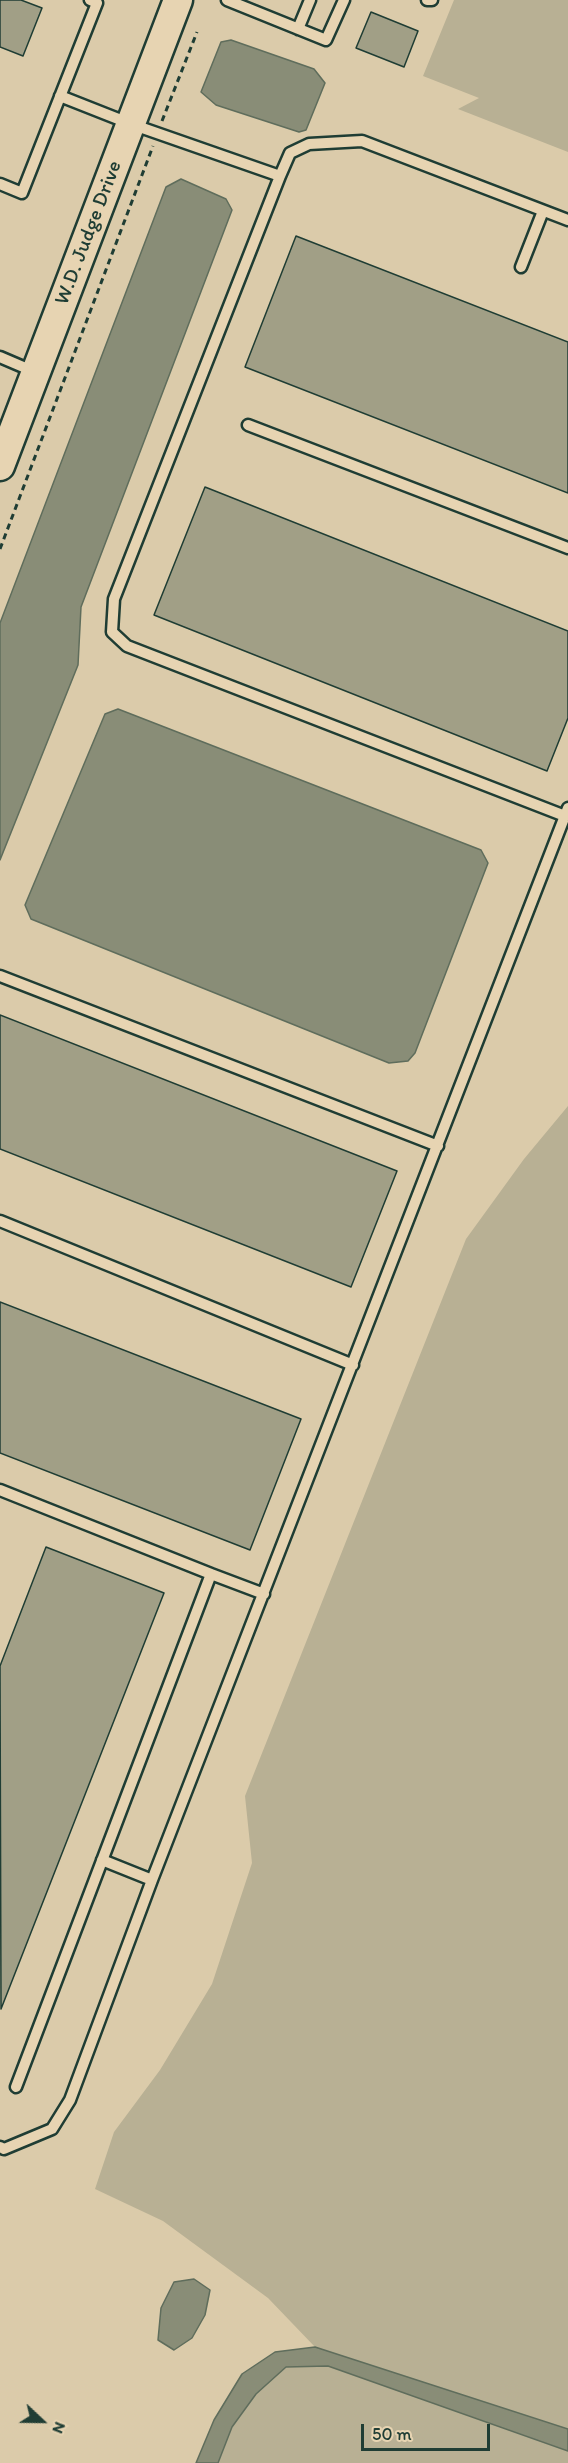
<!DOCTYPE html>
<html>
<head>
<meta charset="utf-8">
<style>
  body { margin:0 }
  #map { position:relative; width:568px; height:2463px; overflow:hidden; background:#dbcbaa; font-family:Itim,sans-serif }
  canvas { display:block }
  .north { position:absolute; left:12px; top:2391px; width:60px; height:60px; -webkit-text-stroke:4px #e7d4b2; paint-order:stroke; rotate:112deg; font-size:16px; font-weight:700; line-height:24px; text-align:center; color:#1f3d34 }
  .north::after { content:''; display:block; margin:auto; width:21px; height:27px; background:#1f3d34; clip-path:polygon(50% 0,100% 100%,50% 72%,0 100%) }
  .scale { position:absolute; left:361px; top:2424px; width:129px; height:27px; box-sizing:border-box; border:3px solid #1f3d34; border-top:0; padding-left:8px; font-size:18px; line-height:21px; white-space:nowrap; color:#1f3d34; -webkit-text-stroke:4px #e7d4b2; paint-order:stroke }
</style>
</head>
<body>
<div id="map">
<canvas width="568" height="2463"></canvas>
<div class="north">N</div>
<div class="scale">50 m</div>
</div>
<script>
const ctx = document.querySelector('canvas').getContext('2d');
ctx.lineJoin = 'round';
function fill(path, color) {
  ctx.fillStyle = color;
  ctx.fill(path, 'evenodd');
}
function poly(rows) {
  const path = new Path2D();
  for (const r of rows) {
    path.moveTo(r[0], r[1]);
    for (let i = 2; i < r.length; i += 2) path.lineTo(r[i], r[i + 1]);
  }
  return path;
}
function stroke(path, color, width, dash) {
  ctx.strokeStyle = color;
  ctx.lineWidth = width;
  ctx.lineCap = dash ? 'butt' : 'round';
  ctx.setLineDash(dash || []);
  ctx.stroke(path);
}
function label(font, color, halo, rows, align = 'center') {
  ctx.font = font + ' Itim,sans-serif';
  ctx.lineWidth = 4.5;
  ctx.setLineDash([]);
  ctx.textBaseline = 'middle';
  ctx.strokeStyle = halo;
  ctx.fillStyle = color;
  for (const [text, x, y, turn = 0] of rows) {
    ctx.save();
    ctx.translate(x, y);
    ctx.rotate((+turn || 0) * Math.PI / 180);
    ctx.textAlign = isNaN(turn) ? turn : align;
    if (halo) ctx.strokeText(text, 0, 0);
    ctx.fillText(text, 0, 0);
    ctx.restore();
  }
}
fill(poly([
  [454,0,568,0,568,152,458,109,479,98,423,76],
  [568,1106,568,2429,315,2347,268,2298,163,2221,95,2189,114,2132,160,2070,212,1984,252,1863,245,1796,466,1239,524,1159],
  [328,2366,568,2451,568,2463,218,2463,232,2427,256,2394,286,2367]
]), '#b8b094');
const water = poly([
  [231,40,314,69,325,83,306,130,299,132,216,105,201,92,221,42,231,40],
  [181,179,226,199,232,210,81,607,78,665,0,860,0,623,166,187,181,179],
  [118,709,481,850,488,863,415,1053,408,1061,389,1063,31,919,25,905,105,714,118,709],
  [194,2279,210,2290,205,2315,192,2338,174,2350,158,2340,161,2308,174,2282,194,2279],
  [315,2347,568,2429,568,2451,328,2366,286,2367,256,2394,232,2427,218,2463,196,2463,214,2420,242,2374,275,2352,315,2347]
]);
fill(water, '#898d77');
stroke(water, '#5f6d5c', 1.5);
const building = poly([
  [0,0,21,0,42,8,23,56,0,47,0,0],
  [371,12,418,31,404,67,356,48,371,12],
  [296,236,568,342,568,493,245,367,296,236],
  [205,487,568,631,568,718,547,771,154,615,205,487],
  [0,1015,397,1171,351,1287,0,1149,0,1015],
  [0,1302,301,1419,250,1550,0,1453,0,1302],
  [46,1547,164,1593,1,2009,0,1666,46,1547]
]);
fill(building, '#a19f86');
stroke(building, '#1f3d34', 1.5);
const lane = poly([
  [227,0,326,40,344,0],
  [427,0,432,0],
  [298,29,310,0],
  [60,96,131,124,280,176,114,599,112,632,127,646,565,816],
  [280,176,290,153,309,144,362,141,568,220],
  [0,184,22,193,97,3,90,0],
  [521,267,543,211],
  [0,357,35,372],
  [248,425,568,548],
  [0,976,438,1146],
  [0,1221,353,1365],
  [0,1490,211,1574],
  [102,1860,152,1880],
  [16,2087,211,1574,264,1594],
  [0,2147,4,2149,52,2129,70,2100,152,1880,568,808]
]);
const secondary = poly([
  [0,466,178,0]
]);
stroke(lane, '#1f3d34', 15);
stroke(secondary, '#1f3d34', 33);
stroke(poly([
  [162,121,197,32],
  [0,549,153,146]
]), '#1f3d34', 3, [6, 4.5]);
stroke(lane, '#e7d4b2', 10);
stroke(secondary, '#e7d4b2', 28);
label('21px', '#1f3d34', '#e7d4b2', [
  ["W.D. Judge Drive",89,233,-69]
]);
</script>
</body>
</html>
